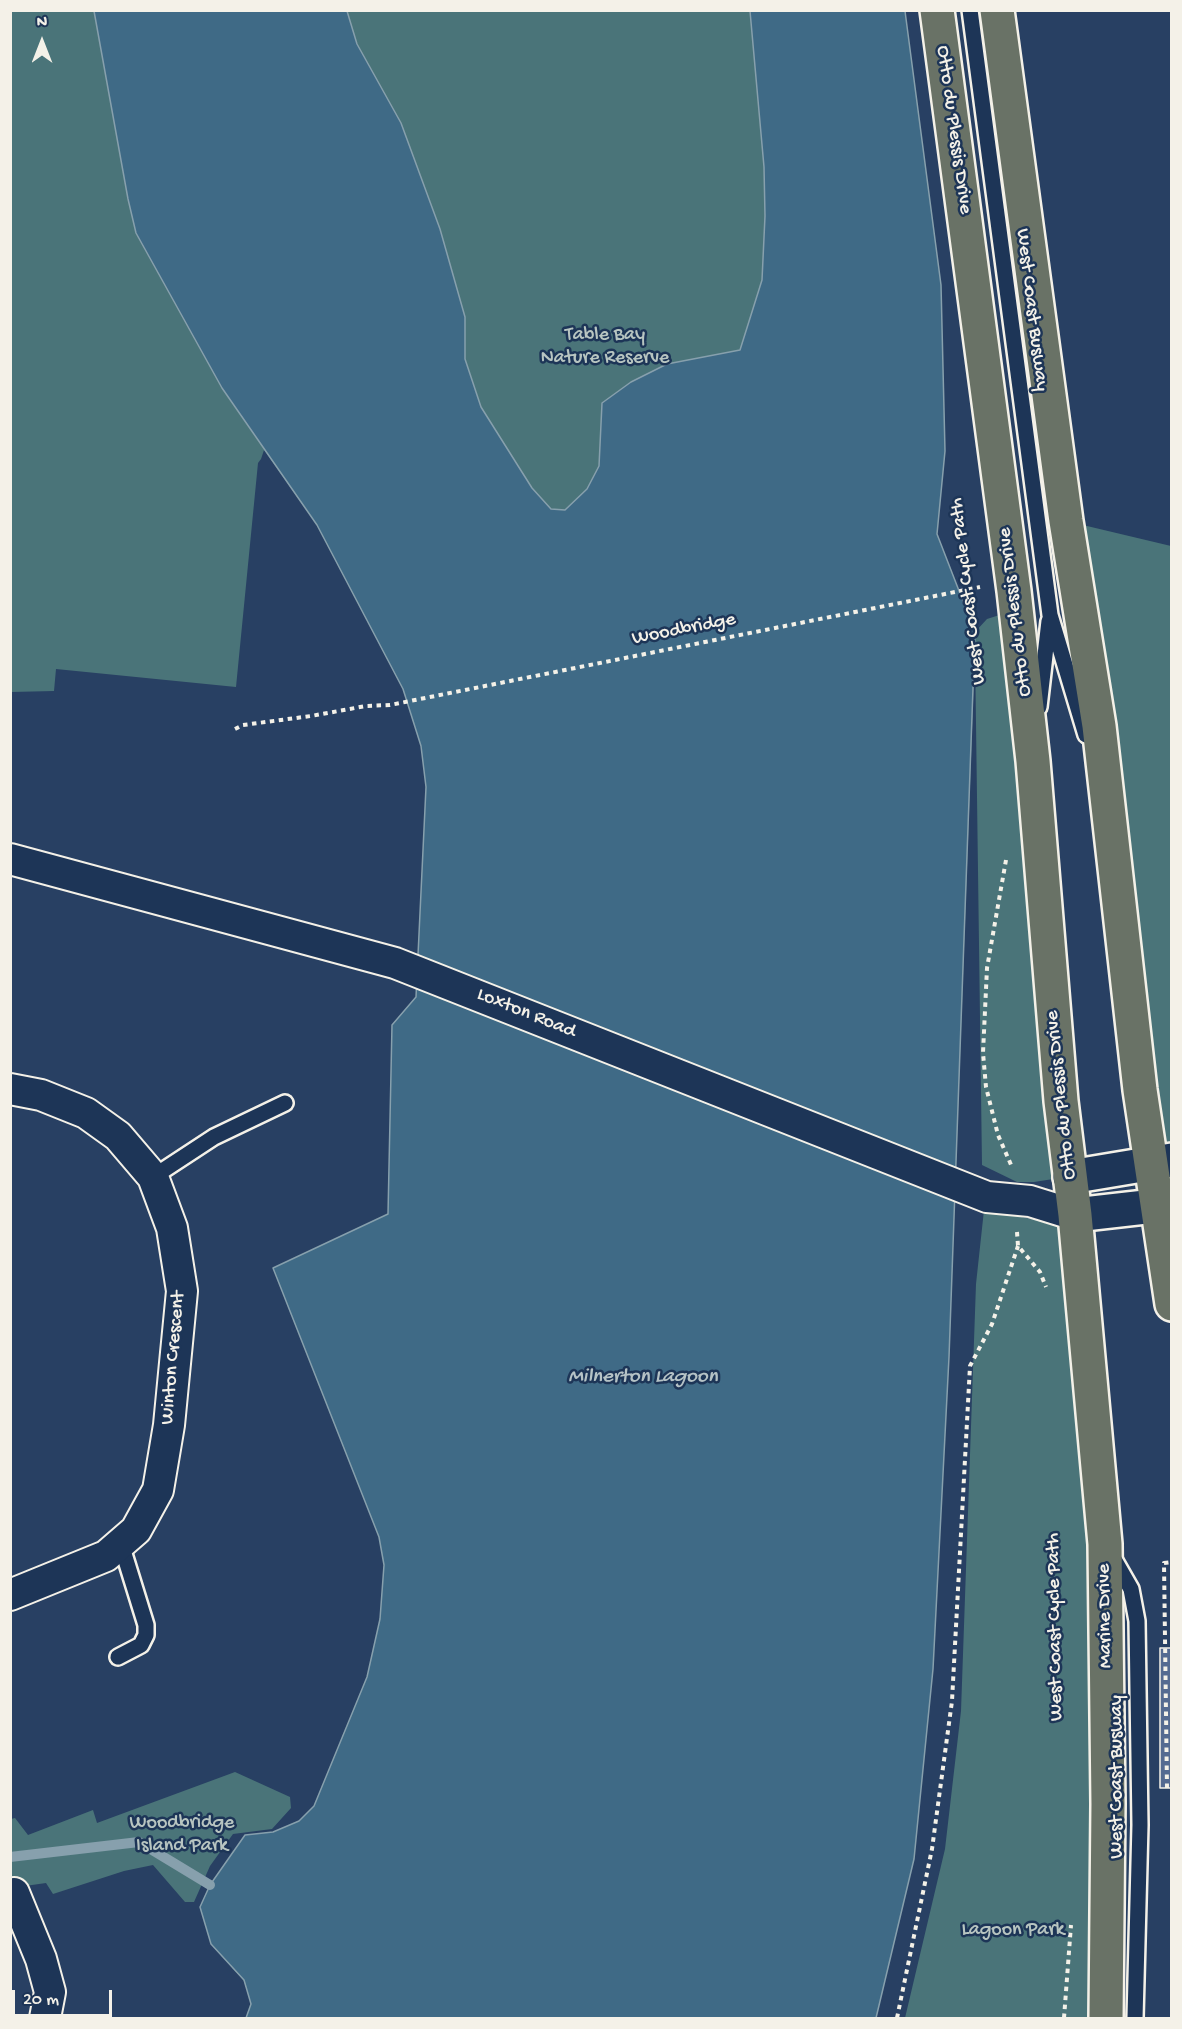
<!DOCTYPE html>
<html>
<head>
<meta charset="utf-8">
<style>
  body { margin:0 }
  #map { position:relative; width:1182px; height:2029px; overflow:hidden; background:#284063; font-family:"Gochi Hand",sans-serif }
  canvas { display:block }
  .frame { position:absolute; inset:0; border:12px solid #f4f1e8; pointer-events:none }
  .north { position:absolute; left:12px; top:12px; width:60px; height:60px; -webkit-text-stroke:4px #1d3557; paint-order:stroke; rotate:0deg; font-size:16px; font-weight:700; line-height:24px; text-align:center; color:#f4f1e8 }
  .north::after { content:''; display:block; margin:auto; width:21px; height:27px; background:#f4f1e8; clip-path:polygon(50% 0,100% 100%,50% 72%,0 100%) }
  .scale { position:absolute; left:12px; top:1990px; width:100px; height:27px; box-sizing:border-box; border:3px solid #f4f1e8; border-top:0; padding-left:8px; font-size:18px; line-height:21px; white-space:nowrap; color:#f4f1e8; -webkit-text-stroke:4px #1d3557; paint-order:stroke }
</style>
</head>
<body>
<div id="map">
<canvas width="1182" height="2029"></canvas>
<div class="frame"></div>
<div class="north">N</div>
<div class="scale">20 m</div>
</div>
<script>
const ctx = document.querySelector('canvas').getContext('2d');
ctx.lineJoin = 'round';
function fill(path, color) {
  ctx.fillStyle = color;
  ctx.fill(path, 'evenodd');
}
function poly(rows) {
  const path = new Path2D();
  for (const r of rows) {
    path.moveTo(r[0], r[1]);
    for (let i = 2; i < r.length; i += 2) path.lineTo(r[i], r[i + 1]);
  }
  return path;
}
function stroke(path, color, width, dash) {
  ctx.strokeStyle = color;
  ctx.lineWidth = width;
  ctx.lineCap = dash ? 'butt' : 'round';
  ctx.setLineDash(dash || []);
  ctx.stroke(path);
}
function label(font, color, halo, rows, align = 'center') {
  ctx.font = font + ' "Gochi Hand",sans-serif';
  ctx.lineWidth = 5;
  ctx.setLineDash([]);
  ctx.textBaseline = 'middle';
  ctx.strokeStyle = halo;
  ctx.fillStyle = color;
  for (const [text, x, y, turn = 0] of rows) {
    ctx.save();
    ctx.translate(x, y);
    ctx.rotate((+turn || 0) * Math.PI / 180);
    ctx.textAlign = isNaN(turn) ? turn : align;
    if (halo) ctx.strokeText(text, 0, 0);
    ctx.fillText(text, 0, 0);
    ctx.restore();
  }
}
fill(poly([
  [11,11,905,11,941,285,945,451,937,534,975,632,987,619,1012,611,1066,1177,1034,1182,1017,1182,982,1165,975,650,949,1357,933,1669,914,1859,876,2018,246,2018,251,2004,244,1981,211,1944,200,1907,210,1885,245,1835,273,1832,299,1821,314,1806,367,1677,380,1619,384,1565,379,1537,273,1268,388,1214,392,1025,416,997,426,787,421,746,403,689,317,525,264,450,261,459,258,463,236,687,56,669,54,691,11,692],
  [1066,521,1171,546,1172,1160,1151,1163],
  [984,1210,1064,1225,1076,1271,1104,1803,1094,2018,905,2018,945,1849,961,1711,976,1284],
  [235,1772,290,1797,291,1808,272,1829,233,1834,210,1866,194,1902,185,1902,153,1865,124,1871,53,1894,46,1883,11,1888,11,1819,15,1818,28,1835,93,1810,97,1823]
]), '#4a7479');
const water = poly([
  [94,11,347,11,357,44,401,123,440,229,465,317,465,359,481,407,532,488,551,509,565,510,587,489,599,466,602,403,631,382,667,364,740,350,762,280,765,216,764,167,750,11,905,11,941,285,945,451,937,534,975,632,949,1357,933,1669,914,1859,876,2018,246,2018,251,2004,244,1980,211,1944,200,1907,210,1885,245,1835,273,1832,299,1821,314,1806,367,1677,380,1619,384,1565,379,1537,273,1268,388,1214,392,1025,416,997,426,787,421,746,403,689,317,525,222,388,136,233,128,199,94,11]
]);
fill(water, '#3f6a86');
stroke(water, '#87a0ad', 1.5);
stroke(poly([
  [10,1857,139,1842,210,1885]
]), '#87a0ad', 10);
const building = poly([
  [1160,1648,1172,1648,1172,1788,1160,1788,1160,1648]
]);
fill(building, '#546a91');
stroke(building, '#f4f1e8', 1.5);
const service = poly([
  [970,10,1050,615,1086,735],
  [1039,707,1049,621],
  [153,1177,214,1137,285,1103],
  [1111,1554,1131,1589,1137,1621,1140,1825,1135,2018],
  [118,1657,141,1645,146,1635,146,1625,121,1544]
]);
const minor = poly([
  [10,859,395,963,987,1197,1030,1201,1075,1215],
  [10,1089,41,1095,86,1113,118,1136,153,1177,172,1228,182,1291,169,1425,158,1490,136,1530,106,1556,10,1595],
  [14,1893,41,1959,50,1992,45,2018]
]);
const tertiary = poly([
  [1070,1177,1172,1160],
  [1075,1215,1172,1204]
]);
const primary = poly([
  [937,10,1014,591,1033,761,1061,1101,1075,1215,1105,1544,1108,1804,1106,2018],
  [997,10,1066,521,1099,726,1140,1090,1172,1304]
]);
stroke(service, '#f4f1e8', 20);
stroke(minor, '#f4f1e8', 34);
stroke(tertiary, '#f4f1e8', 38);
stroke(primary, '#f4f1e8', 38);
stroke(poly([
  [235,729,243,725,311,716,366,706,390,705,980,587],
  [1006,860,987,968,983,1053,986,1087,998,1135,1012,1167],
  [1017,1232,1018,1246,1040,1272,1046,1287],
  [1167,1788,1164,1563,1172,1562],
  [897,2018,932,1849,952,1701,970,1366,992,1324,1018,1246],
  [1064,2018,1071,1925]
]), '#f4f1e8', 4, [4.5, 4.5]);
stroke(service, '#1d3557', 15);
stroke(minor, '#1d3557', 30);
stroke(tertiary, '#1d3557', 33);
stroke(primary, '#697266', 33);
label('20px', '#f4f1e8', '#1d3557', [
  ["Otto du Plessis Drive",953,130,82],
  ["West Coast Busway",1031,310,83],
  ["West Coast Cycle Path",969,591,-97],
  ["Otto du Plessis Drive",1016,612,-97],
  ["Woodbridge",684,630,-11],
  ["Loxton Road",526,1014,22],
  ["Otto du Plessis Drive",1062,1095,-96],
  ["Winton Crescent",174,1358,-85],
  ["Marine Drive",1106,1616,-91],
  ["West Coast Cycle Path",1056,1627,-91],
  ["West Coast Busway",1118,1777,-90]
]);
label('20px', '#b8c5c1', '#1d3557', [
  ["Table Bay",605,336],
  ["Nature Reserve",605,359],
  ["Woodbridge",182,1824],
  ["Island Park",182,1847],
  ["Lagoon Park",1013,1931]
]);
label('italic 21px', '#b5c2c6', '#1d3557', [
  ["Milnerton Lagoon",643,1378]
]);
</script>
</body>
</html>
